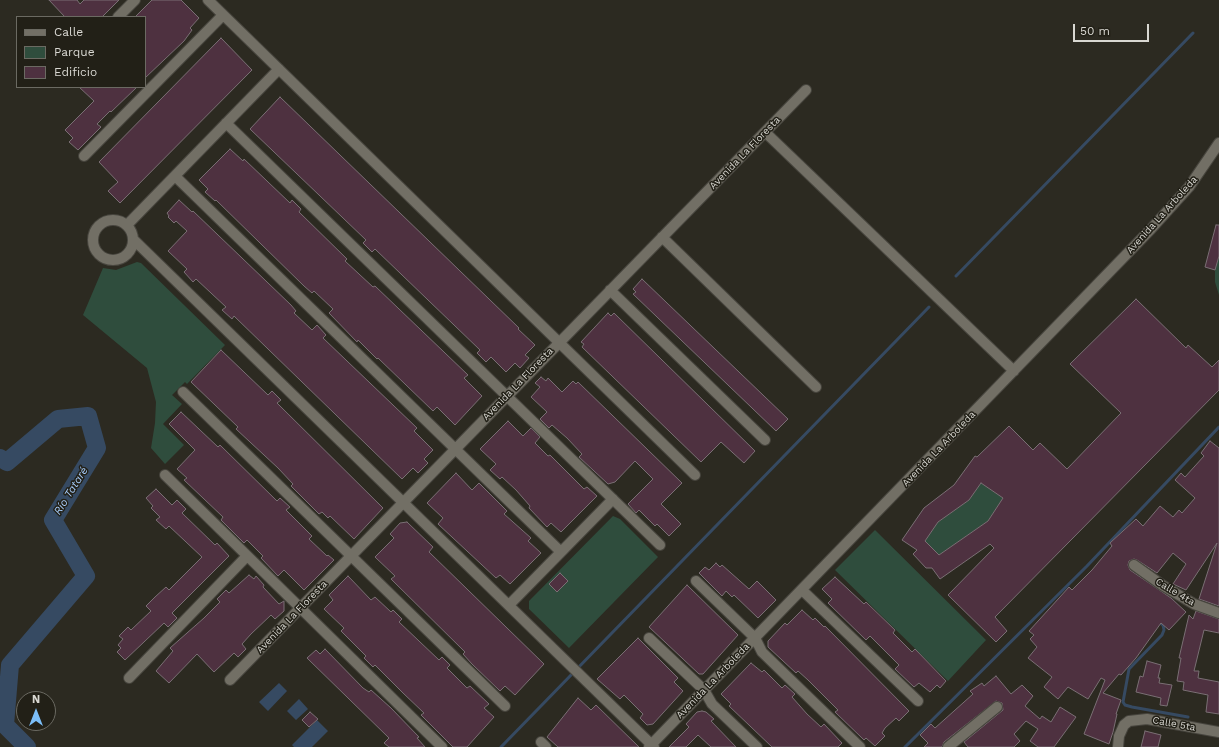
<!DOCTYPE html>
<html>
<head>
<meta charset="utf-8">
<style>
  body { margin:0 }
  #map { position:relative; width:1219px; height:747px; overflow:hidden; background:#2c2a21; font-family:"Work Sans",sans-serif }
  canvas { display:block }
  .legend { position:absolute; left:16px; top:16px; width:130px; height:72px; box-sizing:border-box; background:#222017; border:1px solid #6b6a62; margin:0; padding:5px 7px; list-style:none; font-size:12px; color:#d9d8d2 }
  .legend li { display:flex; align-items:center; gap:8px; height:20px }
  .legend b { width:20px; border:1px solid #6b6a62 }
  .north { position:absolute; left:16px; top:691px; width:40px; height:40px; box-sizing:border-box; background:#222017; border:1px solid #6b6a62; border-radius:50%; rotate:0deg; font-size:11px; font-weight:700; line-height:16px; text-align:center; color:#d9d8d2 }
  .north::after { content:''; display:block; margin:auto; width:14px; height:18px; background:#7bbef8; clip-path:polygon(50% 0,100% 100%,50% 72%,0 100%) }
  .scale { position:absolute; left:1073px; top:24px; width:76px; height:18px; box-sizing:border-box; border:2px solid #d9d8d2; border-top:0; padding-left:5px; font-size:12px; line-height:14px; white-space:nowrap; color:#d9d8d2; -webkit-text-stroke:3px #222017; paint-order:stroke }
</style>
</head>
<body>
<div id="map">
<canvas width="1219" height="747"></canvas>
<ul class="legend">
<li><b style="height:5px;background:#726f65"></b>Calle</li>
<li><b style="height:11px;background:#2f4d3d"></b>Parque</li>
<li><b style="height:11px;background:#4e3140"></b>Edificio</li>
</ul>
<div class="north">N</div>
<div class="scale">50 m</div>
</div>
<script>
const ctx = document.querySelector('canvas').getContext('2d');
ctx.lineJoin = 'round';
function fill(path, color) {
  ctx.fillStyle = color;
  ctx.fill(path, 'evenodd');
}
function poly(rows) {
  const path = new Path2D();
  for (const r of rows) {
    if (r.length === 3) {
      path.moveTo(r[0] + r[2], r[1]);
      path.arc(r[0], r[1], r[2], 0, 2 * Math.PI);
      continue;
    }
    path.moveTo(r[0], r[1]);
    for (let i = 2; i < r.length; i += 2) path.lineTo(r[i], r[i + 1]);
  }
  return path;
}
function stroke(path, color, width, dash) {
  ctx.strokeStyle = color;
  ctx.lineWidth = width;
  ctx.lineCap = dash ? 'butt' : 'round';
  ctx.setLineDash(dash || []);
  ctx.stroke(path);
}
function label(font, color, halo, rows, align = 'center') {
  ctx.font = font + ' "Work Sans",sans-serif';
  ctx.lineWidth = 3;
  ctx.setLineDash([]);
  ctx.textBaseline = 'middle';
  ctx.strokeStyle = halo;
  ctx.fillStyle = color;
  for (const [text, x, y, turn = 0] of rows) {
    ctx.save();
    ctx.translate(x, y);
    ctx.rotate((+turn || 0) * Math.PI / 180);
    ctx.textAlign = isNaN(turn) ? turn : align;
    if (halo) ctx.strokeText(text, 0, 0);
    ctx.fillText(text, 0, 0);
    ctx.restore();
  }
}
fill(poly([
  [1219,256,1219,295,1215,282,1215,270],
  [137,262,141,263,225,345,187,384,185,382,172,395,182,404,163,424,184,445,165,464,151,448,155,423,156,402,147,368,83,315,103,268,116,270],
  [981,483,1003,498,988,521,939,555,925,541,938,522,969,500],
  [613,516,620,519,658,557,569,648,529,609,529,601],
  [875,530,986,640,948,681,835,570]
]), '#2f4d3d');
fill(poly([
  [279,683,287,691,268,711,259,702],
  [299,699,308,709,296,720,287,711],
  [317,720,328,731,312,747,294,747,292,745]
]), '#364a62');
stroke(poly([
  [956,276,1193,33],
  [1159,622,1163,625,1164,630,1162,635,1129,669,1123,702,1125,705,1132,707,1188,717],
  [501,747,929,307],
  [905,747,1087,566,1219,427]
]), '#364a62', 3);
stroke(poly([
  [0,458,7,462,58,419,88,416,97,448,53,520,86,576,10,665,5,725,27,747]
]), '#364a62', 18);
const building = poly([
  [49,0,77,0,80,4,84,0,119,0,102,17,65,17,49,0],
  [152,0,181,0,199,18,190,28,192,30,184,41,145,78,145,17,135,17,152,0],
  [221,38,252,70,120,203,108,191,118,182,99,162,221,38],
  [79,87,137,87,111,112,110,111,97,124,101,127,78,150,69,142,73,138,65,130,94,101,79,87],
  [280,97,519,328,518,329,535,345,525,355,529,358,520,368,515,363,506,372,491,357,486,362,477,353,480,350,375,249,372,252,363,243,366,240,250,129,280,97],
  [230,149,243,161,244,159,290,203,292,200,301,209,299,212,347,259,345,261,373,287,375,286,468,375,464,378,482,396,455,425,437,407,433,411,378,358,377,359,358,340,357,342,329,313,333,309,314,291,312,293,304,286,216,200,215,201,205,192,208,189,199,180,230,149],
  [179,200,192,212,193,211,291,305,296,311,294,313,312,330,317,325,326,335,323,338,417,428,414,431,433,450,424,459,428,463,418,473,413,468,402,479,234,316,232,319,222,310,226,307,196,279,193,282,184,272,187,269,168,251,187,231,176,221,174,223,168,217,169,216,167,213,179,200],
  [1216,225,1219,225,1219,256,1215,270,1205,267,1216,225],
  [642,279,788,419,776,431,633,294,636,292,633,289,642,279],
  [1136,299,1186,348,1188,345,1212,367,1219,360,1219,390,995,617,1007,631,996,642,948,595,994,548,990,544,940,579,932,568,926,568,913,554,917,550,902,540,924,508,954,485,975,456,977,457,1009,426,1033,450,1040,443,1067,469,1121,413,1070,364,1136,299],
  [981,483,1003,498,988,521,939,555,925,541,938,522,969,500,981,483],
  [608,313,611,316,614,313,755,451,744,463,721,442,701,462,582,347,584,344,581,342,608,313],
  [221,350,268,395,272,391,281,400,277,403,383,508,354,539,330,516,328,518,322,512,319,514,291,486,293,484,278,468,236,429,238,427,191,382,221,350],
  [541,377,546,381,548,378,562,392,573,381,576,384,578,382,682,483,661,504,681,524,669,536,657,524,655,526,639,510,636,513,628,504,653,479,635,461,615,482,608,484,579,457,582,454,567,438,552,425,549,428,540,419,547,412,531,397,540,387,535,383,541,377],
  [181,412,218,447,220,445,277,501,280,498,290,507,286,510,312,536,309,539,327,556,328,555,334,560,304,590,284,570,278,576,261,558,263,556,247,540,244,543,221,520,223,517,184,480,187,478,177,469,195,450,169,424,181,412],
  [508,421,523,436,531,428,540,437,535,443,548,456,550,455,584,489,587,487,597,496,561,532,551,523,547,527,529,508,530,506,516,490,502,477,500,479,490,470,496,464,480,449,508,421],
  [1210,441,1219,448,1219,606,1199,599,1217,543,1186,590,1173,584,1186,564,1173,553,1157,573,1137,560,1134,559,1129,561,1128,565,1130,570,1171,598,1186,612,1169,630,1161,623,1136,658,1121,675,1119,674,1103,693,1121,700,1116,714,1117,714,1113,732,1109,744,1084,734,1105,680,1101,678,1088,699,1068,687,1058,699,1044,687,1052,677,1028,658,1037,647,1030,639,1034,635,1029,631,1069,587,1072,590,1092,570,1112,546,1110,543,1136,519,1143,526,1160,506,1173,517,1179,510,1182,513,1195,498,1175,480,1181,473,1185,477,1204,456,1201,453,1210,441],
  [456,473,472,490,479,483,507,511,504,514,531,538,528,541,541,553,510,584,500,575,496,578,438,524,443,518,427,503,456,473],
  [156,489,172,505,177,500,186,509,182,513,215,545,217,543,229,556,172,613,177,618,168,627,164,623,125,660,117,652,121,648,118,645,123,639,119,636,128,627,131,630,151,611,146,606,155,597,166,587,169,590,202,557,169,526,166,529,156,520,160,517,151,508,153,506,146,498,156,489],
  [407,522,433,547,429,552,544,664,515,695,505,686,500,691,472,664,463,654,465,652,391,579,395,576,375,557,394,538,390,534,400,523,407,522],
  [716,563,720,567,722,565,749,589,757,581,776,600,758,618,734,595,732,597,726,591,722,596,699,573,705,567,709,570,716,563],
  [560,573,568,581,557,592,549,584,560,573],
  [249,575,254,579,256,576,264,585,263,587,279,604,284,601,284,611,275,619,271,615,251,634,242,644,246,649,238,657,234,653,214,672,197,654,169,683,156,671,173,651,170,648,204,618,220,602,217,599,226,590,229,593,249,575],
  [348,576,371,600,375,597,391,612,393,610,402,619,399,622,439,660,442,657,450,665,447,668,467,688,470,686,489,704,484,708,494,717,467,747,453,747,421,715,424,713,403,693,375,665,373,667,364,658,366,656,341,631,344,628,324,609,333,600,329,595,348,576],
  [835,577,864,604,866,602,895,630,893,633,912,652,915,649,946,681,940,688,937,685,930,692,919,683,914,687,895,669,899,665,870,636,866,640,828,603,832,599,822,589,835,577],
  [687,585,738,635,703,674,699,674,649,627,687,585],
  [802,610,813,620,815,618,824,627,825,626,909,711,899,721,896,718,885,728,882,733,885,736,875,746,866,738,864,740,835,712,838,710,808,680,798,671,796,673,768,647,768,641,785,623,787,625,802,610],
  [1196,611,1219,619,1219,633,1204,630,1194,671,1199,671,1198,678,1219,682,1219,714,1206,712,1208,695,1183,690,1184,682,1177,681,1181,658,1179,658,1189,615,1193,619,1196,611],
  [638,638,678,678,674,682,683,691,653,724,647,725,640,718,643,714,624,695,620,699,597,679,638,638],
  [325,649,363,688,369,692,371,690,391,708,419,737,417,738,425,747,389,747,384,743,389,738,307,658,316,650,320,654,325,649],
  [1147,661,1161,665,1158,678,1160,678,1159,683,1172,685,1167,706,1160,705,1161,698,1136,692,1140,676,1143,677,1147,661],
  [751,663,762,672,764,670,782,688,785,685,795,694,792,697,807,714,821,727,824,724,842,743,838,747,772,747,729,706,731,704,721,694,751,663],
  [996,676,1011,694,1022,685,1033,696,1025,706,1040,719,1042,716,1051,722,1060,707,1076,717,1054,747,1038,747,1030,741,1038,729,1026,721,1014,734,1020,741,1014,747,968,747,964,742,1003,710,1002,703,996,701,944,742,942,747,924,747,928,743,920,735,931,724,935,728,973,694,970,691,982,683,984,686,996,676],
  [578,698,591,710,596,705,639,747,558,747,547,737,578,698],
  [702,711,706,712,714,719,711,721,736,747,711,747,698,735,686,747,669,747,689,727,686,724,697,712,702,711],
  [310,712,318,719,309,727,302,720,310,712],
  [1145,731,1161,735,1158,747,1141,747,1145,731]
]);
fill(building, '#4e3140');
stroke(building, '#7a6f74', 1);
const street = poly([
  [208,0,695,475],
  [118,17,135,0],
  [226,123,660,545],
  [765,132,1014,371],
  [84,156,223,15],
  [175,176,561,552],
  [113,240,20],
  [127,225,279,69],
  [662,237,816,387],
  [134,240,654,747],
  [610,290,765,440],
  [183,392,505,706],
  [165,475,442,747],
  [1134,565,1162,585,1194,604,1219,613],
  [696,581,755,638,762,652,860,747],
  [802,590,918,701],
  [509,605,613,499],
  [649,638,704,690,712,704,757,747],
  [129,678,247,556],
  [230,680,806,90],
  [541,742,546,747],
  [649,747,1151,229,1189,187,1219,143],
  [948,747,997,707],
  [1118,747,1119,736,1124,725,1129,721,1147,719,1219,732]
]);
stroke(street, '#47453e', 12);
stroke(street, '#726f65', 10);
label('10px', '#d9d8d2', '#222017', [
  ["Avenida La Floresta",745,153,-46],
  ["Avenida La Arboleda",1162,215,-48],
  ["Avenida La Floresta",518,384,-46],
  ["Avenida La Arboleda",939,449,-46],
  ["Calle 4ta",1175,592,31],
  ["Avenida La Floresta",292,617,-46],
  ["Avenida La Arboleda",713,681,-46],
  ["Calle 5ta",1174,724,10]
]);
label('italic 11px', '#a7cdfc', '#222017', [
  ["Río Tataré",71,491,-58]
]);
</script>
</body>
</html>
